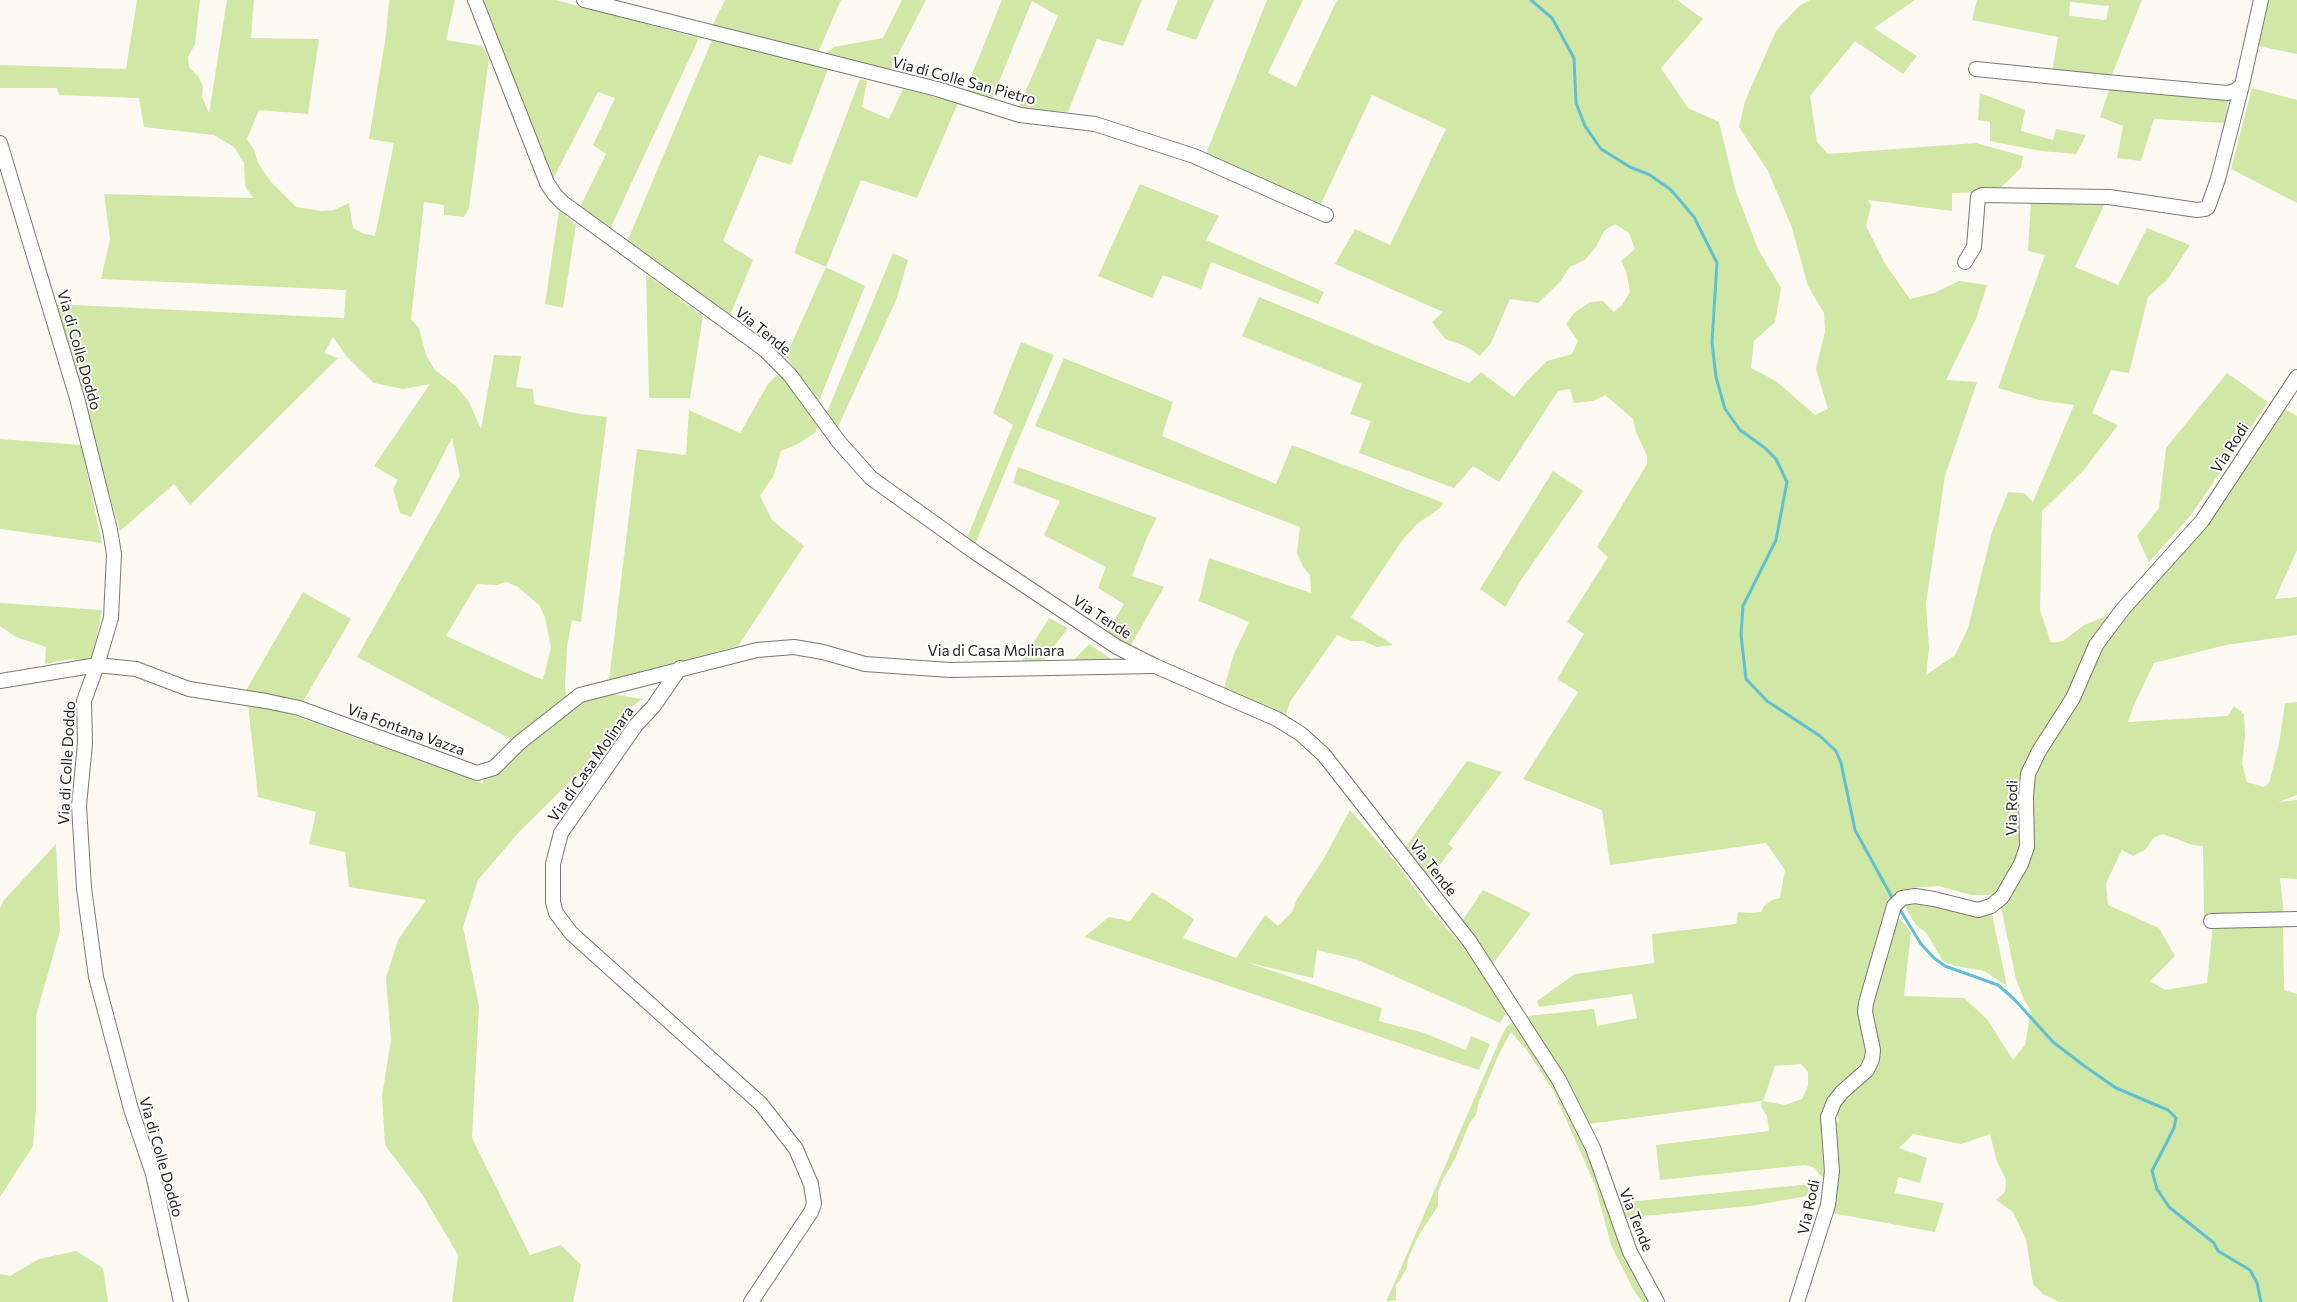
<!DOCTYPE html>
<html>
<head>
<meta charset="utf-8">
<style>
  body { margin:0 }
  canvas { display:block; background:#fcf9f3 }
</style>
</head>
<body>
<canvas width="2297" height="1302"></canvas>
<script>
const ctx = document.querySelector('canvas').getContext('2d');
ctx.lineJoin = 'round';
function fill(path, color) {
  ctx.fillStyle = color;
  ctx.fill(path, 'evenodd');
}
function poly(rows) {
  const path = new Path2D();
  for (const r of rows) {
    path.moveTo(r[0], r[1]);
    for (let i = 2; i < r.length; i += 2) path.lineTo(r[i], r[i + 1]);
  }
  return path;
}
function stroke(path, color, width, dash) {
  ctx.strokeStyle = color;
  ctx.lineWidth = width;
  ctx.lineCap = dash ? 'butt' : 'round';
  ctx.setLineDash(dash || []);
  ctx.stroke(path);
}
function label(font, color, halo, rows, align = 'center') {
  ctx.font = font + ' Commissioner,sans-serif';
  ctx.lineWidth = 4;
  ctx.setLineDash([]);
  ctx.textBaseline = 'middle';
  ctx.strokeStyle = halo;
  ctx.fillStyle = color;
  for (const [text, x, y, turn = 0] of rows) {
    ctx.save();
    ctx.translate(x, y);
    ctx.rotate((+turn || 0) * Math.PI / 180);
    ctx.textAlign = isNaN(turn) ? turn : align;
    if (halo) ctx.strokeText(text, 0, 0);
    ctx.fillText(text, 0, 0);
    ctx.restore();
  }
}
fill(poly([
  [137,0,200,0,195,44,188,57,189,67,198,76,203,86,202,97,209,113,227,0,254,0,251,38,319,39,308,114,259,110,247,139,254,150,258,163,271,182,296,207,322,211,334,210,349,203,353,228,362,233,375,236,394,143,369,139,386,35,389,0,455,0,446,40,482,46,489,59,469,208,464,217,444,215,444,205,424,202,411,319,419,328,426,355,435,370,456,386,469,402,481,429,494,355,521,356,516,387,533,389,534,404,580,414,607,417,581,622,572,620,567,647,565,685,567,704,599,692,643,699,623,712,582,770,519,832,478,880,463,927,479,1006,472,1138,530,1255,561,1245,581,1265,573,1302,452,1302,458,1255,422,1194,385,1145,382,1096,391,1040,386,978,398,940,426,900,349,887,345,852,309,844,316,812,258,797,248,704,287,713,482,783,488,773,518,743,357,657,460,476,452,438,411,517,400,513,393,489,398,480,374,466,430,384,403,389,374,383,347,357,333,337,324,353,338,358,190,505,174,484,120,531,53,304,344,318,346,290,101,279,110,239,104,194,253,198,245,186,244,163,234,147,214,135,144,127,139,98,59,95,57,88,0,88,0,65,126,69],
  [506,582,518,587,539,605,545,617,551,648,543,679,538,678,446,636,477,584,497,585],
  [481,0,556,0,699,38,610,229,580,207,606,154,593,145,615,98,598,92,553,179],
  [725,0,841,0,817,55,712,26],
  [902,0,926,0,890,70,824,55,834,47,883,38],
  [1002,0,1142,0,1123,46,1097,39,1068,112,1018,109,1058,16,1032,1,991,101,966,89],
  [1178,0,1214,0,1196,40,1166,30],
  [1267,0,1303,0,1268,73,1296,87,1337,0,1677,0,1703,19,1661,68,1688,108,1719,122,1736,192,1758,249,1781,288,1775,322,1754,341,1751,368,1776,381,1815,415,1828,409,1816,369,1825,332,1824,313,1808,286,1792,228,1768,171,1739,127,1745,101,1776,31,1799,6,1810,0,1915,0,1874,28,1917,56,1903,74,1855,41,1810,96,1817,142,1828,154,1976,143,2023,156,2021,168,1996,192,1952,193,1952,211,1868,200,1871,206,1866,226,1884,262,1910,299,1934,293,1959,281,1987,285,1976,319,1946,380,1977,382,1945,476,1926,603,1929,648,1926,675,1955,655,1968,628,1992,532,2008,492,2024,493,2033,502,2074,405,2039,400,1998,388,2045,255,2028,251,2031,200,2106,201,2075,267,2118,285,2147,228,2190,245,2167,280,2148,297,2129,373,2111,370,2092,413,2118,425,2084,470,2042,511,2040,610,2051,643,2063,641,2084,625,2123,609,2182,544,2278,405,2297,416,2297,550,2275,599,2297,597,2297,635,2226,645,2154,663,2133,707,2128,722,2228,716,2234,706,2244,714,2245,736,2242,764,2247,782,2264,787,2269,783,2279,744,2285,703,2297,702,2297,795,2278,802,2297,800,2297,879,2280,878,2284,915,2204,917,2203,846,2192,845,2163,834,2153,838,2146,849,2133,856,2122,850,2106,883,2108,905,2159,928,2175,956,2150,981,2165,990,2207,983,2213,924,2283,926,2284,990,2297,994,2297,1302,2059,1302,2043,1294,2033,1284,2026,1239,2013,1212,1996,1200,2005,1192,2006,1179,1997,1162,1990,1134,1961,1144,1913,1134,1899,1148,1927,1158,1920,1183,1898,1177,1895,1193,1944,1203,1935,1232,1832,1213,1836,1186,1819,1174,1815,1168,1805,1165,1660,1180,1656,1145,1769,1131,1767,1116,1761,1106,1762,1101,1588,1124,1557,1064,1527,1016,1594,1009,1597,1026,1637,1018,1632,994,1539,1007,1537,1001,1575,974,1654,963,1652,934,1736,924,1738,912,1750,913,1761,912,1764,906,1772,900,1780,898,1785,870,1766,843,1610,865,1602,810,1523,779,1578,692,1557,679,1584,634,1567,622,1608,557,1597,547,1647,464,1647,456,1636,432,1633,419,1605,395,1593,401,1574,403,1570,389,1558,391,1499,482,1473,466,1454,488,1359,453,1371,421,1350,414,1362,384,1242,336,1259,297,1469,383,1481,372,1514,397,1527,381,1547,361,1572,354,1578,341,1566,324,1574,313,1590,302,1603,301,1614,312,1622,305,1630,292,1626,271,1621,261,1635,249,1629,233,1615,224,1604,231,1596,247,1585,260,1570,267,1559,283,1538,303,1510,299,1491,343,1480,356,1465,346,1445,339,1432,322,1443,312,1335,264,1355,229,1390,245,1446,129,1372,95,1320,206,1206,154],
  [1938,886,1971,895,1992,895,2004,903,2001,907,2016,979,2024,1000,2031,1011,2025,1045,2013,1060,1987,1019,1964,998,1904,996,1911,932,1900,919,1895,918,1874,995,1872,1014,1860,1002,1890,902,1901,891,1911,888],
  [1801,1064,1808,1072,1808,1086,1802,1099,1785,1105,1763,1101,1775,1066],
  [1848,1076,1860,1080,1842,1100,1838,1114,1839,1124,1826,1104,1839,1084],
  [1977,0,2142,0,2111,77,2052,73,2058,37,1972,20],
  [2070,2,2109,6,2106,20,2069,16],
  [2268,0,2297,0,2297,54,2258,46],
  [712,40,828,69,791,165,759,155,723,241,753,260,729,318,627,242],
  [860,79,867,81,862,107,889,119,903,89,958,103,917,198,861,180,826,267,865,286,819,401,786,356,826,267,794,253],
  [2110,87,2229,94,2225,123,2154,119,2141,161,2117,158,2123,126,2100,117],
  [2252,88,2297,100,2297,203,2231,169],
  [1980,93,2025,110,2021,131,2053,140,2056,129,2086,135,2076,154,2041,151,1990,141,1990,122,1978,120],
  [1140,184,1219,216,1206,240,1324,292,1318,304,1211,262,1201,289,1163,275,1152,298,1098,276],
  [559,210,576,225,563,308,545,304],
  [893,253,908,260,897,298,838,427,827,412],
  [646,274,703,316,690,398,649,398],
  [1021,342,1054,355,975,544,967,538,1013,425,993,413],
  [1064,358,1173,402,1162,436,1276,484,1292,445,1444,503,1440,508,1417,524,1401,542,1351,617,1393,645,1377,647,1363,641,1352,641,1337,635,1290,702,1285,717,1222,694,1234,654,1249,622,1199,601,1209,558,1311,593,1310,575,1303,567,1297,553,1300,527,1035,426],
  [781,371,796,390,817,424,816,432,798,444,781,451,773,477,760,496,772,520,804,546,738,646,609,680,637,449,686,455,689,410,740,433,768,384],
  [2227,373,2268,402,2191,515,2149,562,2137,536,2159,508,2166,448],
  [0,439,81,445,102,543,0,529],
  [1018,467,1157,518,1148,535,1132,576,1164,587,1130,647,1106,634,1124,604,1098,588,1106,567,1044,535,1060,501,1013,483],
  [1553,471,1583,491,1521,580,1505,607,1480,589],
  [303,592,351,619,301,705,245,692],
  [0,603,102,610,92,659,70,659,45,664,46,647,16,637,0,626],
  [1049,618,1068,628,1044,660,1022,661],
  [1089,644,1111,659,1074,660],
  [1467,761,1502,772,1448,844,1453,848,1428,880,1404,849],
  [1350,810,1395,861,1426,904,1472,957,1507,1011,1500,1023,1358,960,1317,950,1313,978,1246,962,1382,1008,1379,1021,1424,1033,1466,1050,1471,1036,1490,1044,1479,1070,1084,937,1109,917,1130,921,1152,892,1194,919,1183,938,1236,958,1265,915,1278,926,1292,912,1297,899,1323,860],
  [56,844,60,931,36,1016,36,1109,33,1146,0,1197,0,908,4,900],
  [1483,890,1531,913,1492,965,1462,921],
  [1931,903,1957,910,1969,916,1979,917,1992,914,2007,986,1984,971,1955,966,1943,961,1927,934,1915,924,1904,905],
  [1515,1021,1518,1022,1579,1127,1652,1302,1642,1302,1633,1289,1611,1245,1595,1185,1554,1092,1528,1052,1511,1032,1499,1054,1479,1101,1476,1115,1469,1124,1455,1159,1442,1181,1438,1192,1438,1206,1419,1235,1408,1258,1407,1268,1396,1286,1396,1300,1386,1302,1501,1037,1507,1026],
  [1812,1184,1814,1195,1750,1206,1622,1218,1616,1203],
  [76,1251,103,1268,108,1302,0,1302,0,1274,10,1276,39,1259]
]), '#d0e7a6');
stroke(poly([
  [1531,0,1552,18,1574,58,1576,103,1585,126,1601,149,1630,167,1650,175,1671,190,1694,217,1717,263,1712,342,1716,377,1725,409,1740,430,1765,448,1776,459,1787,482,1776,540,1743,606,1741,635,1746,679,1767,701,1820,736,1836,751,1841,763,1855,830,1894,901],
  [1899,908,1921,944,1934,958,1945,966,1998,985,2014,999,2053,1042,2083,1065,2116,1088,2168,1110,2176,1118,2174,1128,2152,1171,2157,1189,2169,1207,2214,1243,2218,1251,2250,1270,2257,1283,2261,1302]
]), '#60c0d2', 3);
const minor = poly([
  [475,0,547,183,555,195,563,203,764,349,790,375,839,442,871,478,976,553,1117,647,1155,666,1277,719,1301,734,1324,755,1470,942,1559,1080,1593,1148,1630,1252,1657,1302],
  [584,0,937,89,1020,115,1095,124,1194,156,1326,215],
  [1976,69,2106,82,2227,93,2235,91,2242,85,2261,0],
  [0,143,77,398,110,530,114,554,111,618,97,665,84,701,85,743,79,806,84,888,96,977,131,1109,153,1174,181,1302],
  [1965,262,1974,247,1978,197,1982,195,2109,197,2197,210,2205,209,2208,207,2218,179,2242,85],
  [680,668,653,707,636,725,561,833,553,864,553,902,556,913,571,933,761,1104,796,1149,811,1184,814,1204,811,1212,751,1302],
  [0,681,97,665,136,669,189,689,266,701,299,708,477,773,494,768,519,743,580,695,757,650,794,647,823,652,865,664,950,670,1152,666],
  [2211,921,2297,919],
  [1797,1302,1828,1205,1832,1171,1828,1117,1834,1102,1842,1092,1867,1070,1872,1059,1873,1050,1865,1012,1866,1003,1894,906,1902,898,1915,896,1934,899,1978,910,1991,906,2002,897,2021,864,2027,847,2026,797,2028,774,2039,751,2073,698,2096,645,2123,609,2202,521,2297,377]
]);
stroke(minor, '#7a7873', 16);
stroke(minor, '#fff', 14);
label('15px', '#1f1e1c', '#fff', [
  ["Via di Colle San Pietro",964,81,15],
  ["Via Tende",763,331,39],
  ["Via di Colle Doddo",79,350,74],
  ["Via Rodi",2230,448,-57],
  ["Via Tende",1102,617,33],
  ["Via di Casa Molinara",996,651],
  ["Via Fontana Vazza",406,730,20],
  ["Via di Colle Doddo",67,763,-87],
  ["Via di Casa Molinara",591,764,-55],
  ["Via Rodi",2012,808,-89],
  ["Via Tende",1433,868,52],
  ["Via di Colle Doddo",161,1157,74],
  ["Via Rodi",1809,1207,-78],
  ["Via Tende",1636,1220,68]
]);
</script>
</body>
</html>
